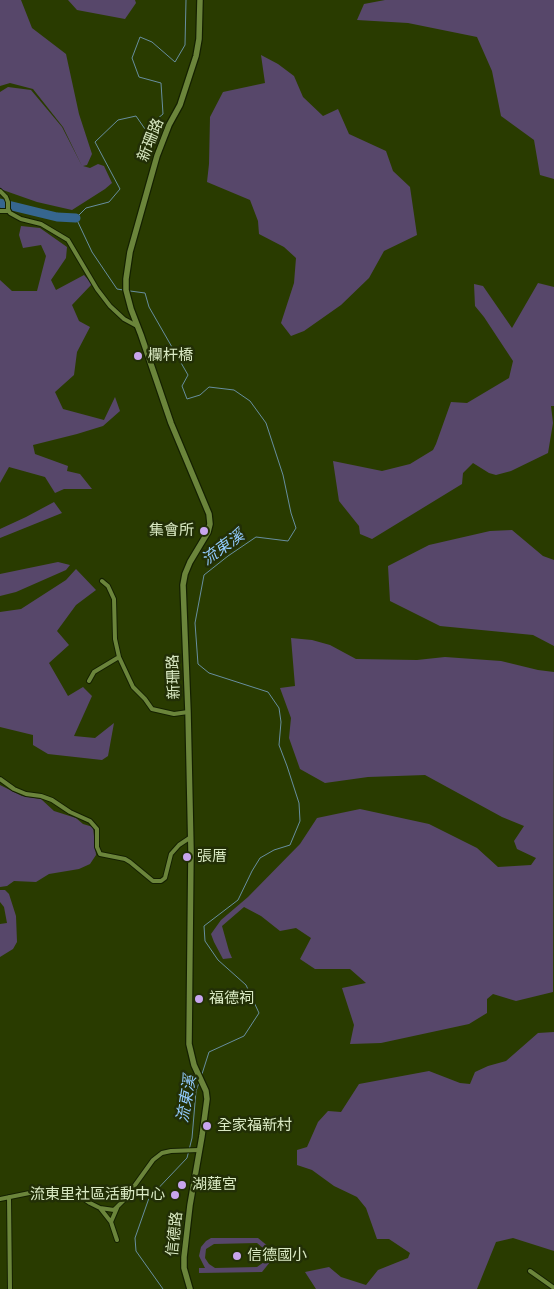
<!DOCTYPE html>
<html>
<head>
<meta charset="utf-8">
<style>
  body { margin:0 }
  canvas { display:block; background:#293b00 }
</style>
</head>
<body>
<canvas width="554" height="1289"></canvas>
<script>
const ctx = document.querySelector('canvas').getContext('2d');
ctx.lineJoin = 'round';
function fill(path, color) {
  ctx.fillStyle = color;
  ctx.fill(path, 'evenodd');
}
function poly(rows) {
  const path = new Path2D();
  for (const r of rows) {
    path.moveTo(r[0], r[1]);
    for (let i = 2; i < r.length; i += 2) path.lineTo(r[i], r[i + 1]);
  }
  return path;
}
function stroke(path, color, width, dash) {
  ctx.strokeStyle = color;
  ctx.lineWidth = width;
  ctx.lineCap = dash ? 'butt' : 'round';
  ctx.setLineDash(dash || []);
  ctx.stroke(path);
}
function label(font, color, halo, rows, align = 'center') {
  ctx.font = font + ' "Libre Baskerville","Noto Sans TC",serif';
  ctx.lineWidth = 5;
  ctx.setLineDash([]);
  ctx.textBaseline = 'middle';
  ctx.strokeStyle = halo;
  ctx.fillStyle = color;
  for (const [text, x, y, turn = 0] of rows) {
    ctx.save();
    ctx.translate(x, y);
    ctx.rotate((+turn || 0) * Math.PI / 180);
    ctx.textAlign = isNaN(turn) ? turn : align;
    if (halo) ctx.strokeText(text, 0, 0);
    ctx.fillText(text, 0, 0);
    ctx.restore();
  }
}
fill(poly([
  [0,0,21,0,32,28,66,54,79,114,92,154,87,165,83,166,90,168,98,164,104,166,112,183,105,189,72,210,37,202,0,189,0,92,8,87,31,90,62,127,82,166,63,127,33,89,10,83,0,86],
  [68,0,135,0,136,3,125,19,77,10],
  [385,0,554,0,554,179,540,175,534,140,501,116,492,71,477,37,408,23,357,20,364,4],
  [261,55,278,64,294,76,303,97,323,116,338,109,349,134,386,151,393,171,410,187,417,235,384,251,369,278,341,305,304,331,291,336,281,323,294,283,296,258,284,247,259,234,258,221,250,200,207,182,209,164,210,117,223,92,265,83],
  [21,226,40,228,67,247,66,258,51,280,56,290,84,275,92,284,72,305,79,321,90,327,77,352,74,375,55,392,63,409,104,420,115,397,120,411,103,426,77,434,33,445,35,454,68,466,67,471,80,474,92,489,64,489,55,493,45,477,9,467,0,483,0,280,12,291,37,291,46,256,41,245,23,248,19,235],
  [538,283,554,287,554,406,551,406,553,423,548,453,511,471,496,475,489,473,473,463,463,473,462,484,372,539,360,534,359,526,339,501,333,461,382,471,410,464,433,450,436,444,451,402,467,403,509,378,513,361,484,317,475,306,474,284,483,286,512,328],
  [54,502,62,513,0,538,0,529,26,517],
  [512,530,543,556,554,560,554,646,533,635,440,626,390,601,388,566,429,545,490,531],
  [58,562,70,565,66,570,16,592,0,596,0,574],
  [76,569,96,590,76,605,57,631,69,645,49,663,68,696,83,687,92,696,74,736,95,738,114,723,108,756,102,760,48,754,33,745,33,735,0,727,0,612,21,609,66,580],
  [291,638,312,640,330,645,356,659,417,660,445,657,501,661,538,670,554,672,553,992,516,1001,493,994,487,999,487,1013,469,1024,381,1043,350,1044,354,1025,342,988,366,983,350,969,315,969,300,959,311,938,296,928,280,931,261,916,244,907,222,926,229,951,232,958,223,959,214,942,211,934,221,920,248,897,300,844,317,818,360,809,429,824,477,848,498,867,531,865,536,858,517,849,514,841,524,826,502,817,425,775,368,777,325,783,300,769,289,738,291,718,280,688,295,686],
  [0,785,22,796,41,799,54,811,76,818,83,824,93,827,96,855,90,864,79,869,49,874,36,882,14,881,7,886,0,887],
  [0,890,5,890,9,894,16,916,17,942,13,949,0,957,0,924,7,923,4,907,0,902],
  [554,1032,554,1251,513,1238,496,1242,477,1289,316,1289,305,1272,329,1267,341,1277,366,1285,378,1270,408,1258,410,1253,389,1239,377,1239,366,1208,357,1197,334,1186,312,1170,297,1165,297,1150,307,1147,318,1122,328,1111,341,1112,359,1084,429,1071,460,1083,470,1084,475,1072,488,1066,506,1061,538,1033],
  [211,1238,258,1238,269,1247,271,1253,270,1262,262,1272,199,1273,199,1268,205,1268,199,1256,201,1247,206,1241],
  [257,1243,263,1248,266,1254,264,1262,257,1267,215,1268,209,1264,205,1258,206,1249,214,1244]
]), '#57476a');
stroke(poly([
  [123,290,117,289,92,252,76,218,86,208,109,202,120,189,95,142,118,120,136,116,145,129,163,114,161,83,139,77,132,58,140,37,152,42,175,62,185,45,186,0],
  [130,291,145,293,149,307,188,375,182,386,187,399,200,395,209,387,234,390,250,401,266,423,283,475,291,513,296,528,288,541,256,537,228,556,204,575,195,623,198,664,209,673,268,692,279,708,281,722,279,745,287,766,299,803,300,821,290,845,274,850,260,858,252,871,238,900,204,926,205,941,218,960,246,985,259,1013,244,1036,209,1052,202,1074],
  [163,1289,136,1251,135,1238,149,1198,187,1158,192,1138,196,1091,199,1083]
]), '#678e9f', 1);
stroke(poly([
  [0,203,57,217,76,218]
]), '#36668f', 9);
const street = poly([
  [0,191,6,197,8,202,8,210,10,213,21,219,41,224,68,240,97,289,110,306,124,319,137,326],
  [0,211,9,211],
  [102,581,108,586,114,599,115,639,119,657,133,687,145,699,152,709,174,714,188,712],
  [89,681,94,672,119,657],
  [0,779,14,789,26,794,41,796,52,800,70,812,90,821,97,829,97,847,100,854,125,859,130,862,153,881,161,881,165,878,171,854,179,845,191,837],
  [9,1197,10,1289],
  [0,1199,54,1188,74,1192,90,1203,100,1208,114,1210,125,1199,153,1160,162,1153,171,1151,199,1150],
  [100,1208,111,1222,117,1240],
  [111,1222,117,1208],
  [530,1271,554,1288]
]);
const secondary = poly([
  [190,1289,184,1268,184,1257,190,1205,202,1136,207,1099,206,1091,194,1065,189,1044,191,851,188,712,183,585,185,574,190,562,208,532,210,524,209,514,171,423,141,335,131,309,126,290,126,279,130,252,157,156,169,125,180,105,196,56,199,39,200,0]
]);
stroke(street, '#142000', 6);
stroke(secondary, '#142000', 8);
stroke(street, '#6b853b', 4);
stroke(secondary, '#6b853b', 5.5);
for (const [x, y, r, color] of [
  [138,356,5,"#c8a5ee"],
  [204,531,5,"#c8a5ee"],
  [187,857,5,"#c8a5ee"],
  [199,999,5,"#c8a5ee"],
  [207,1126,5,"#c8a5ee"],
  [182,1185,5,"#c8a5ee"],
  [175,1195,5,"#c8a5ee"],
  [237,1256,5,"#c8a5ee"]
]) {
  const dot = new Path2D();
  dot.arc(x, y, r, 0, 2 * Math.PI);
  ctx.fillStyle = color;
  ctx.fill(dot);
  stroke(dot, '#222f06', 2);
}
label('15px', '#daeac4', '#222f06', [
  ["新珊路",151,140,-68],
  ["新珊路",174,677,-92],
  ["信德路",175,1234,-84]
]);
label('15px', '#daeac4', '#222f06', [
  ["欄杆橋",148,356],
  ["集會所",194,531,"right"],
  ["張厝",197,857],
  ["福德祠",209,999],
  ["全家福新村",217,1126],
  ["湖蓮宮",192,1185],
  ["流東里社區活動中心",165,1195,"right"],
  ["信德國小",247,1256]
], 'left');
label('italic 16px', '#92cafc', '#222f06', [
  ["流東溪",223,548,-36],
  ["流東溪",187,1099,-80]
]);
</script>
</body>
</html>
